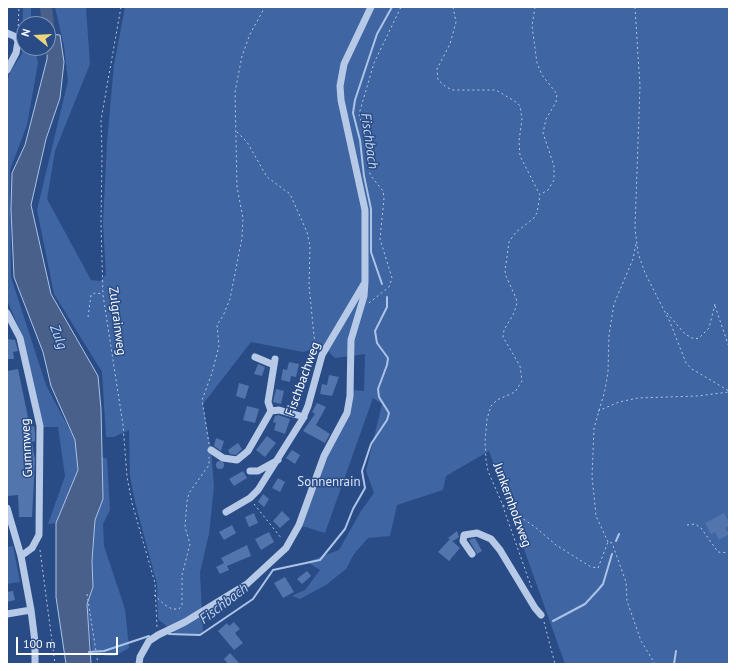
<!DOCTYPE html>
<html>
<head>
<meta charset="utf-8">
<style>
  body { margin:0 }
  #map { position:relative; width:736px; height:671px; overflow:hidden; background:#2a4c86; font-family:"PT Sans",sans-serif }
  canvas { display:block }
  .frame { position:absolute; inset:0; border:8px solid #fff; pointer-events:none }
  .north { position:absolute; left:16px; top:16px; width:40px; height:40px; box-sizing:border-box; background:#2a4c86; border:1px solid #7f94b6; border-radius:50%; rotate:288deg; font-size:11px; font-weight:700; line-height:16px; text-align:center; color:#fff }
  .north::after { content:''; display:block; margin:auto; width:14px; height:18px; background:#edd57e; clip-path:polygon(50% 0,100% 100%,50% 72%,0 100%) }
  .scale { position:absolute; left:16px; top:637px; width:102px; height:18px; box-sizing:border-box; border:2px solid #fff; border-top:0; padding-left:5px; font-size:12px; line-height:14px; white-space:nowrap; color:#fff; -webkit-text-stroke:3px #2a4c86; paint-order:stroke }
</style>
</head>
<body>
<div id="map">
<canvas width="736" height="671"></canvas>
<div class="frame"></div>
<div class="north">N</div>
<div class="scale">100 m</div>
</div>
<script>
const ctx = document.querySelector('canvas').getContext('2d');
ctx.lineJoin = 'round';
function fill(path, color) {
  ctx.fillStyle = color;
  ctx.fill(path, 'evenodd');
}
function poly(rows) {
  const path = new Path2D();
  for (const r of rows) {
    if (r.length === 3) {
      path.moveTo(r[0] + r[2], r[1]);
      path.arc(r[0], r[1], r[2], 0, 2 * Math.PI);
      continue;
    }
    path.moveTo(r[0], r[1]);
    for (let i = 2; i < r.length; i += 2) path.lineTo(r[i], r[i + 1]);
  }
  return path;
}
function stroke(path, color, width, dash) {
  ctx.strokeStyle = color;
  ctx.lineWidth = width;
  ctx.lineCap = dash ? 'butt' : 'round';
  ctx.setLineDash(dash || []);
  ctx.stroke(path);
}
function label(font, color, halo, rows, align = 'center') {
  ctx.font = font + ' "PT Sans",sans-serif';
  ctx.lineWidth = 3;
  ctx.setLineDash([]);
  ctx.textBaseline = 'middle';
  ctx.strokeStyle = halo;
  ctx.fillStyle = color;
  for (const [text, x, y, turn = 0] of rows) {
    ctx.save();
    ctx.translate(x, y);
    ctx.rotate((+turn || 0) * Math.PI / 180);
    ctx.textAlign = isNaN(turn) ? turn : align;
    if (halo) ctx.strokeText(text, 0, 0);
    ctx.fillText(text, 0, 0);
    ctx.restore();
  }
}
fill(poly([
  [23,7,31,7,31,24,24,24,24,48,35,48,38,63,27,125,10,170,11,277,46,385,75,440,78,470,56,523,48,524,65,476,58,427,43,427,23,338,7,300,7,83,10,72,22,54],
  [55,7,88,7,86,9,90,64,55,151,47,199,91,280,100,281,106,275,103,224,107,142,114,65,125,7,729,7,729,664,565,664,489,451,446,476,443,490,397,505,390,536,368,538,354,554,346,569,326,585,300,599,292,596,305,590,320,570,307,562,339,550,361,511,374,493,366,471,382,404,373,398,325,533,299,525,316,480,345,419,350,390,364,391,365,354,335,358,323,346,303,352,251,342,203,404,211,450,214,486,209,534,200,572,203,634,177,635,158,619,157,584,135,502,130,476,129,430,114,437,106,437,102,372,54,294,37,210,68,81,64,46],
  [102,457,107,459,110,510,103,524,104,546,125,609,129,648,115,656,106,656,92,651,87,604,93,587,92,561,95,520,103,499],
  [13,546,20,582,7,584,7,547]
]), '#3f65a2');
const water = poly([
  [48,34,60,35,64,62,60,98,46,139,31,205,51,294,98,376,101,409,103,499,95,520,92,561,93,587,87,604,91,664,66,664,56,597,56,523,78,470,75,440,51,386,43,352,14,277,11,210,12,173,25,145,34,110,47,59,48,34]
]);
fill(water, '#49618a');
stroke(water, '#abc3e7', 1);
stroke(poly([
  [382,284,371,252,371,209,364,176,360,140,353,113,355,100,377,34,392,7],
  [616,541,619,534],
  [553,621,585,604,598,590,603,584,612,554],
  [169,634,200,635,253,599,273,570,320,560,345,529,353,509,365,488,362,471,371,444,387,420,389,413,379,397,378,389,387,365,388,358,377,343,375,331,387,307,387,297],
  [89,652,104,651,149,636],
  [674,664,676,651]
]), '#abc3e7', 2);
stroke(poly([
  [46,7,51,50]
]), '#49618a', 12);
fill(poly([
  [7,339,15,340,18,351,13,352,14,359,7,359],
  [289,362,299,364,296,377,291,376,290,382,281,380,283,369,287,370],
  [258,364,265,367,262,376,254,374],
  [18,369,30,427,34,426,35,432,35,441,32,442,35,460,32,517,19,517,18,495,7,496,7,371],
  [329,375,339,377,332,396,320,394,322,384,327,385],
  [239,383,249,386,245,399,236,396],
  [276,389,284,391,281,404,273,402],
  [317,403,326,407,316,425,330,434,325,443,303,431,315,414,312,412],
  [247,406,259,409,255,423,243,420],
  [278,415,290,419,285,434,274,430,276,423,273,422,275,416],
  [267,436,276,443,265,457,256,450],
  [216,438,224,441,221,451,214,446],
  [238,443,242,449,236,455,230,454,228,450],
  [292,450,300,455,295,464,286,458],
  [220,465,4],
  [243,471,247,478,234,486,229,479],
  [278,478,285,482,280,492,272,488],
  [263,494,269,499,264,507,258,502],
  [282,511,290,519,280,528,273,521],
  [254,513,258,523,249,527,245,517],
  [724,513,729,523,729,526,725,528,729,534,719,540,715,532,711,534,705,523],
  [232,525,236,533,224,540,219,532],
  [457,531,459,537,453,541,448,538],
  [269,532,274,542,261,550,255,539],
  [475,538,482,551,477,554,469,540],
  [450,539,460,548,449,561,438,552],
  [247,545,251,556,227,566,229,570,220,574,216,567,224,563,221,558],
  [307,571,311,576,302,584,297,579],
  [285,577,294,592,283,598,274,583],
  [13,591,15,600,7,602,7,592],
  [234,622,240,629,235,633,243,643,234,650,218,631,227,623,229,626],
  [230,653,240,664,228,664,224,659]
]), '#5375ad');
stroke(poly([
  [121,7,101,120,102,155,101,224,103,295,123,425,127,477,132,503,155,583,157,628],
  [453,7,456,22,450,44,437,69,438,80,446,87,453,90,496,90,516,102,520,106,522,119,519,141,520,156,540,195,537,213,533,219,516,232,509,242,505,271,506,276,516,298,517,303,514,313,504,330,503,337,520,366,522,381,515,392,497,400,491,406,487,419,485,442,486,460,488,471,501,501,532,589],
  [535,7,532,26,537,63,542,75,557,94,556,102,546,119,543,133,554,166,554,180,548,190,541,194],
  [635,7,640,86,635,228,638,253,645,273,670,322,686,363,692,369,729,391],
  [18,31,19,7],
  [237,132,247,142,267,177,290,194,307,232,310,246,309,285,315,346,317,350],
  [369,303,389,287,392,278,380,239,384,198,383,191,371,176,369,171,369,148,359,114,374,63,401,7],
  [715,306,729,347],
  [667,313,685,334,694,339,699,338,709,328,715,304],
  [88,317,91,295,95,293,103,294],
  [598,411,619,402,638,398,697,396,729,392],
  [209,444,202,400,212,373,219,346,217,325,223,316,230,299,242,238,243,218,237,187,235,92,242,56,250,34,265,7],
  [254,504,282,539],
  [503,505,535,527,556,545,591,567,598,568,608,542,612,543,626,582,627,601,641,641,655,664],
  [687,525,695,524,701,528,718,552,729,553],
  [608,542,596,516,594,495,592,477,594,428,605,390,608,372,609,335,614,304,633,259,636,244],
  [40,550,55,664],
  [87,594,98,664],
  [154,595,165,605,172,609,179,609,182,605,182,575,190,544,185,527,187,501,189,493,209,465,209,457],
  [544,622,555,664]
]), '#b6c9e7', 1, [2, 3]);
stroke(poly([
  [7,33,16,37,18,42,16,53,7,70],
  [7,313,20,338,40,426,39,535,32,548,21,556],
  [255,357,274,365],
  [271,411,268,402,275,359],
  [211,450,223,458,237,460,248,451,271,411,279,410,304,417],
  [250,471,258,471,278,460],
  [7,508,21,556,31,610,35,642,35,664],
  [226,512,250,498,258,490,302,420,308,406,322,355,364,284],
  [472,554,463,541,464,535,477,533,491,539,500,550,535,608,541,615],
  [7,614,31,610],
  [139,664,140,657,149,641,158,635,185,622,247,584,286,548,299,525,324,456,347,413,350,396,351,340,364,296,365,282,365,210,341,100,340,86,344,64,371,7]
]), '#b6c9e7', 7);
label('13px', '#fff', '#2a4c86', [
  ["Zulgrainweg",117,321,83],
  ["Fischbachweg",303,379,-70],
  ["Gummweg",27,448,-93],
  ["Junkernholzweg",512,505,70]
]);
label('13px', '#d9e4f6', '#2a4c86', [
  ["Sonnenrain",329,482]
]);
label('italic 14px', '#c2d3ef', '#2a4c86', [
  ["Fischbach",369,141,82],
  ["Zulg",58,337,69],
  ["Fischbach",224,604,-37]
]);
</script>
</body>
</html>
